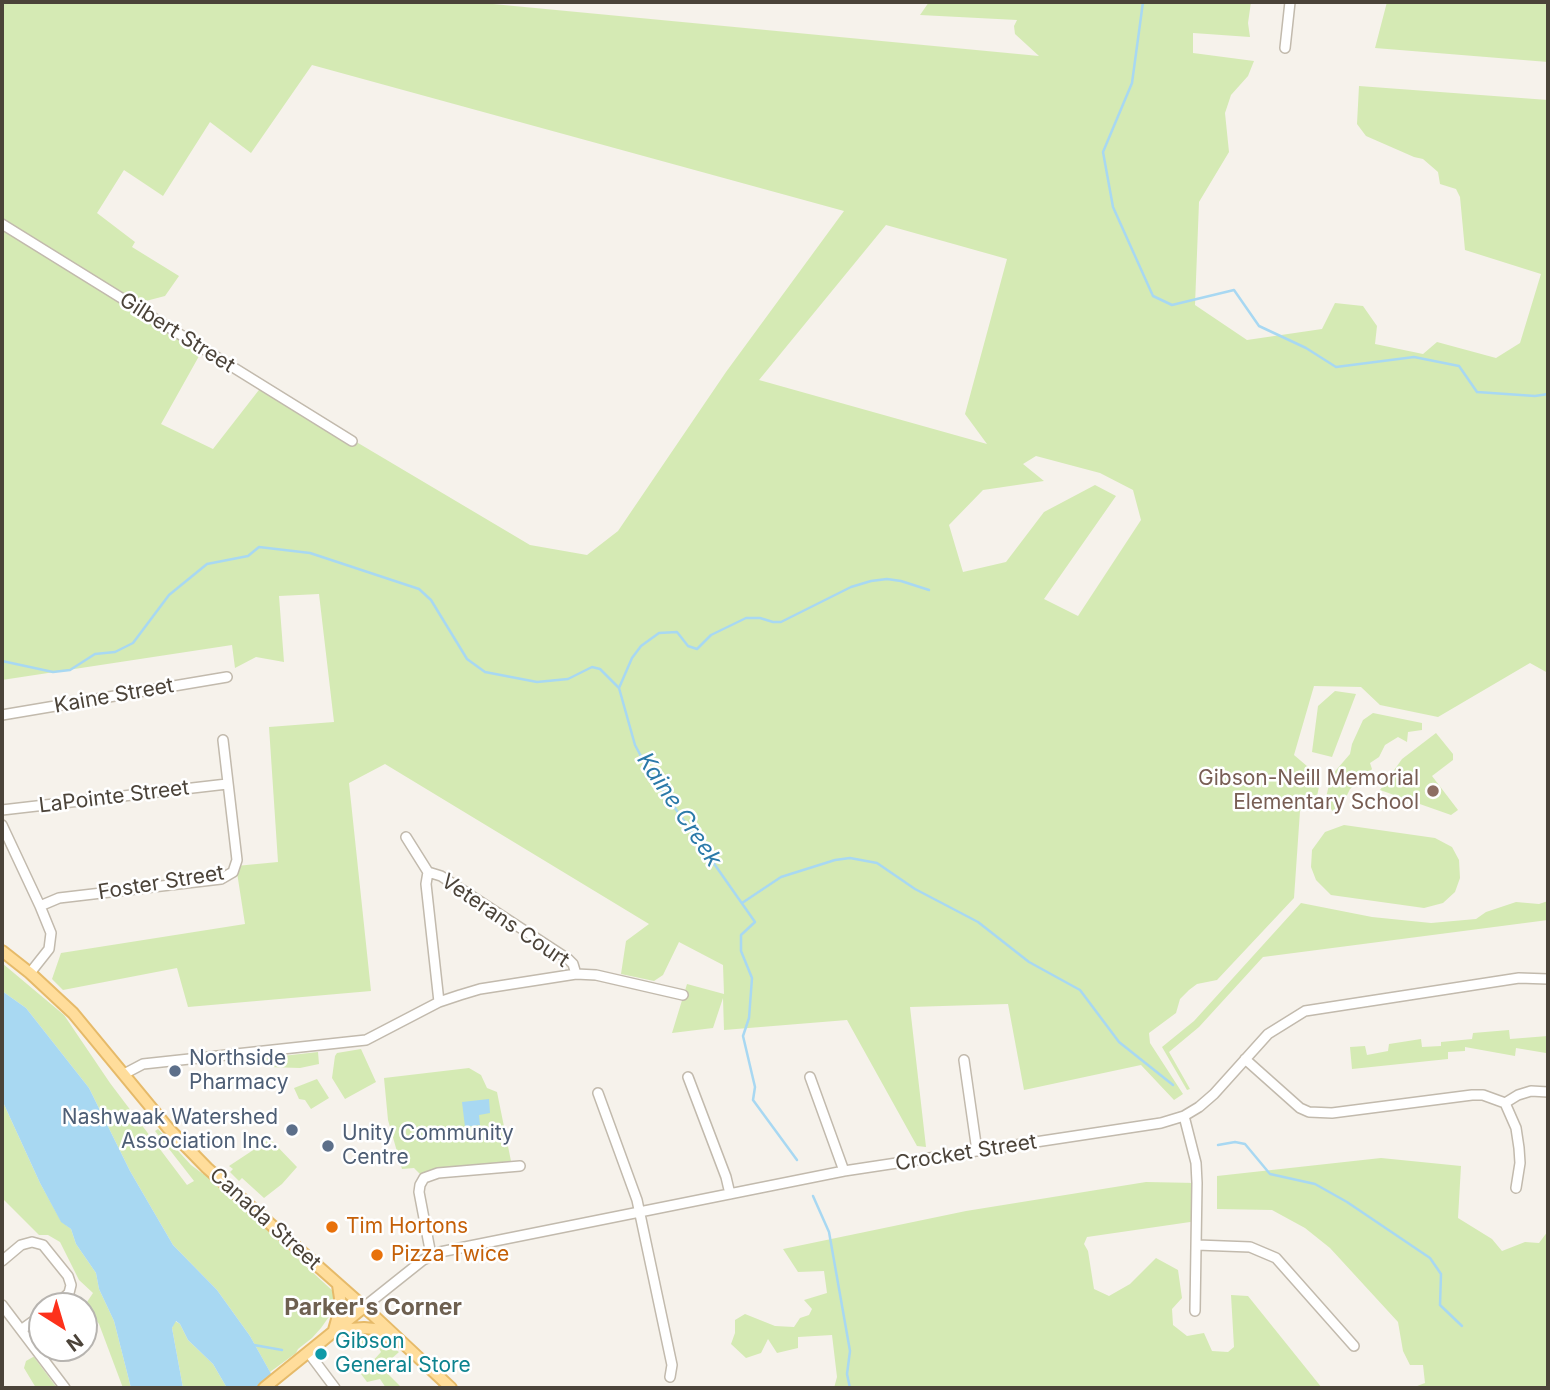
<!DOCTYPE html>
<html>
<head>
<meta charset="utf-8">
<style>
  body { margin:0 }
  #map { position:relative; width:1550px; height:1390px; overflow:hidden; background:#f6f2eb; font-family:Inter,sans-serif }
  canvas { display:block }
  .frame { position:absolute; inset:0; border:4px solid #4b4339; pointer-events:none }
  .north { position:absolute; left:28px; top:1292px; width:70px; height:70px; box-sizing:border-box; background:#fff; border:2px solid #b7b4b0; border-radius:50%; rotate:143deg; font-size:19px; font-weight:700; line-height:28px; text-align:center; color:#4b4339 }
  .north::after { content:''; display:block; margin:auto; width:24px; height:32px; background:#fd311b; clip-path:polygon(50% 0,100% 100%,50% 72%,0 100%) }
</style>
</head>
<body>
<div id="map">
<canvas width="1550" height="1390"></canvas>
<div class="frame"></div>
<div class="north">N</div>
</div>
<script>
const ctx = document.querySelector('canvas').getContext('2d');
ctx.lineJoin = 'round';
function fill(path, color) {
  ctx.fillStyle = color;
  ctx.fill(path, 'evenodd');
}
function poly(rows) {
  const path = new Path2D();
  for (const r of rows) {
    path.moveTo(r[0], r[1]);
    for (let i = 2; i < r.length; i += 2) path.lineTo(r[i], r[i + 1]);
  }
  return path;
}
function stroke(path, color, width, dash) {
  ctx.strokeStyle = color;
  ctx.lineWidth = width;
  ctx.lineCap = dash ? 'butt' : 'round';
  ctx.setLineDash(dash || []);
  ctx.stroke(path);
}
function label(font, color, halo, rows, align = 'center') {
  ctx.font = font + ' Inter,sans-serif';
  ctx.lineWidth = 5;
  ctx.setLineDash([]);
  ctx.textBaseline = 'middle';
  ctx.strokeStyle = halo;
  ctx.fillStyle = color;
  for (const [text, x, y, turn = 0] of rows) {
    ctx.save();
    ctx.translate(x, y);
    ctx.rotate((+turn || 0) * Math.PI / 180);
    ctx.textAlign = isNaN(turn) ? turn : align;
    if (halo) ctx.strokeText(text, 0, 0);
    ctx.fillText(text, 0, 0);
    ctx.restore();
  }
}
fill(poly([
  [2,2,472,2,1039,56,1015,34,1014,26,1017,20,920,15,929,2,1251,2,1248,23,1250,37,1193,33,1193,53,1254,61,1248,76,1231,95,1225,113,1229,152,1199,202,1195,305,1247,340,1322,329,1335,303,1363,306,1377,326,1375,344,1423,354,1437,342,1496,358,1520,343,1541,274,1465,250,1460,197,1456,189,1440,184,1438,172,1423,159,1414,157,1366,136,1357,124,1359,86,1548,100,1548,673,1530,663,1438,717,1380,705,1361,687,1314,686,1294,755,1321,778,1315,805,1300,811,1294,898,1217,980,1197,984,1189,990,1180,999,1176,1013,1149,1033,1150,1043,1183,1094,1174,1100,1141,1065,1024,1090,1008,1004,910,1007,926,1147,917,1146,847,1020,724,1030,723,998,713,1028,672,1033,687,984,724,994,723,965,679,942,663,975,654,981,621,974,626,941,649,924,385,764,349,783,371,991,188,1007,177,968,63,990,52,979,61,953,245,924,236,866,278,862,269,727,334,722,319,594,279,596,284,662,256,657,235,668,232,645,2,680],
  [312,65,844,211,726,372,618,531,587,555,530,545,262,386,213,449,161,424,203,349,137,308,142,302,165,296,179,276,132,247,135,242,97,213,124,170,163,196,210,122,251,153],
  [886,225,1007,259,965,414,987,444,759,380],
  [1036,456,1100,473,1133,490,1141,520,1078,616,1044,599,1116,496,1095,485,1044,512,1006,562,963,572,949,525,983,490,1044,481,1023,464],
  [1387,2,1548,2,1548,62,1375,48],
  [1335,691,1356,694,1332,757,1312,752,1318,706],
  [1373,713,1422,723,1422,730,1408,732,1407,742,1398,737,1385,745,1379,757,1370,763,1372,769,1365,778,1350,789,1337,816,1325,802,1331,776,1350,754,1352,744,1363,720],
  [1436,733,1453,754,1453,760,1432,776,1458,810,1451,815,1380,790,1402,759],
  [1344,825,1435,838,1452,847,1459,860,1460,878,1455,892,1443,903,1424,908,1331,895,1316,880,1311,867,1312,850,1325,832],
  [1548,901,1548,920,1263,957,1199,1027,1169,1052,1190,1089,1187,1090,1162,1047,1194,1021,1301,903,1372,917,1431,923,1476,919,1486,912,1516,902,1539,904],
  [2,963,64,1015,110,1083,187,1185,194,1181,155,1131,158,1129,191,1165,203,1174,205,1173,335,1293,336,1304,333,1311,321,1328,312,1338,298,1349,296,1353,270,1372,250,1336,217,1290,173,1245,130,1171,89,1088,26,1008,2,991],
  [1509,1030,1510,1039,1548,1036,1548,1052,1546,1053,1516,1048,1515,1056,1465,1047,1465,1051,1448,1052,1448,1059,1352,1069,1350,1047,1365,1046,1367,1055,1388,1051,1389,1044,1421,1039,1422,1047,1441,1046,1441,1042,1472,1039,1473,1033],
  [361,1049,376,1082,345,1099,332,1078,335,1056,337,1053],
  [318,1052,319,1064,300,1068,268,1067,258,1064,256,1059],
  [469,1068,481,1075,487,1088,497,1092,512,1166,424,1178,414,1168,402,1169,388,1120,384,1078],
  [317,1079,329,1098,311,1109,305,1100,299,1099,294,1088],
  [2,1100,40,1183,61,1221,71,1229,76,1244,96,1273,99,1289,114,1321,131,1388,123,1388,99,1324,85,1305,93,1293,79,1280,60,1242,48,1235,39,1235,2,1198],
  [270,1139,297,1167,282,1184,264,1198,242,1178,239,1181,230,1172,233,1169,229,1166],
  [1381,1158,1461,1166,1458,1218,1492,1239,1502,1251,1525,1242,1539,1243,1548,1231,1548,1388,1412,1388,1425,1383,1423,1365,1410,1365,1403,1351,1398,1322,1330,1248,1305,1228,1272,1210,1217,1209,1217,1176],
  [1146,1182,1197,1183,1197,1221,1087,1237,1084,1244,1088,1251,1094,1289,1109,1296,1130,1284,1156,1258,1178,1270,1182,1298,1172,1309,1173,1325,1187,1336,1204,1333,1212,1351,1228,1352,1234,1347,1231,1295,1248,1296,1322,1388,834,1388,837,1377,832,1335,798,1337,798,1348,777,1353,768,1339,761,1353,746,1358,731,1344,735,1333,735,1320,745,1314,775,1326,794,1327,800,1318,809,1315,812,1309,804,1300,827,1293,824,1271,798,1272,783,1249,966,1211],
  [175,1321,180,1324,188,1340,213,1364,227,1388,183,1388,172,1328],
  [364,1337,390,1346,399,1352,390,1360,386,1372,402,1388,386,1388,380,1379,367,1382,361,1374,381,1352,378,1346,365,1342,359,1346],
  [33,1357,34,1357,57,1388,36,1388,24,1368,26,1361]
]), '#d5eab4');
fill(poly([
  [2,991,26,1008,89,1088,130,1171,173,1245,217,1290,250,1336,279,1388,227,1388,213,1364,188,1340,180,1324,176,1321,172,1328,183,1388,131,1388,114,1321,99,1289,96,1273,76,1244,71,1229,61,1222,40,1183,2,1100],
  [489,1099,490,1113,479,1115,480,1125,465,1127,462,1102]
]), '#a8d8f2');
stroke(poly([
  [1143,2,1132,83,1103,152,1113,207,1153,296,1172,305,1234,290,1259,326,1306,348,1336,367,1414,357,1459,366,1477,392,1535,396,1548,394],
  [2,661,53,672,70,670,95,654,115,652,133,643,169,595,207,564,248,556,259,547,310,553,419,589,431,600,467,659,485,672,537,682,568,679,592,667,600,669,619,688,635,745,649,771,755,922,741,935,741,951,752,978,749,1018,743,1036,755,1087,753,1100,797,1160],
  [619,688,632,658,641,646,659,633,677,632,688,646,697,649,711,635,746,618,760,618,773,622,781,622,851,587,871,581,887,579,901,581,929,590],
  [742,903,781,877,835,860,850,858,877,863,915,889,978,922,1029,962,1080,990,1119,1042,1173,1085],
  [1218,1145,1235,1142,1245,1144,1270,1174,1315,1184,1347,1202,1430,1258,1441,1274,1440,1305,1462,1326],
  [813,1196,829,1232,850,1351,847,1374,850,1388],
  [254,1345,282,1350]
]), '#a8d8f2', 2.5);
const minor = poly([
  [1285,48,1290,2],
  [2,224,352,441],
  [2,715,227,677],
  [2,810,227,784],
  [2,825,40,906,51,933,49,949,30,973],
  [406,837,428,872],
  [40,906,59,898,221,879,233,872,237,860,223,740],
  [439,1002,426,884,428,872,441,876,568,959,573,964,576,974],
  [1245,1059,1300,1108,1309,1112,1332,1113,1472,1095,1483,1095,1505,1103],
  [964,1060,977,1151],
  [124,1074,143,1064,366,1040,439,1002,460,995,480,989,576,974,596,975,683,995],
  [688,1077,726,1177,730,1194],
  [810,1077,844,1171],
  [598,1093,637,1200,672,1365,670,1377],
  [1505,1103,1516,1128,1519,1148,1520,1163,1516,1188],
  [1505,1103,1518,1095,1531,1091,1548,1092],
  [1184,1116,1196,1163,1197,1183,1195,1311],
  [1197,1245,1250,1247,1276,1258,1354,1346],
  [431,1255,419,1192,420,1185,424,1178,438,1173,520,1166],
  [2,1261,21,1245,32,1242,43,1245,68,1276,71,1285,69,1293,55,1306],
  [2,1305,65,1388],
  [364,1307,423,1260,440,1252,844,1171,1161,1123,1184,1116,1199,1107,1214,1094,1268,1034,1305,1011,1519,978,1548,979],
  [21,1330,42,1315],
  [308,1352,335,1388]
]);
const major = poly([
  [2,951,30,973,73,1013,168,1128,207,1168,373,1315,451,1388],
  [334,1330,341,1305,338,1285],
  [336,1330,364,1328,374,1329,393,1340],
  [264,1388,364,1307]
]);
stroke(minor, '#c2baad', 12);
stroke(major, '#e6ba69', 14);
stroke(minor, '#fff', 9);
stroke(major, '#ffdd9b', 10);
for (const [x, y, r, color] of [
  [1433,791,7,"#8d6e63"],
  [175,1071,7,"#5c6f8a"],
  [292,1130,7,"#5c6f8a"],
  [328,1146,7,"#5c6f8a"],
  [332,1227,7,"#e8710a"],
  [377,1255,7,"#e8710a"],
  [321,1354,7,"#0f9aa8"]
]) {
  const dot = new Path2D();
  dot.arc(x, y, r, 0, 2 * Math.PI);
  ctx.fillStyle = color;
  ctx.fill(dot);
  stroke(dot, '#fff', 2.5);
}
label('21px', '#4b4339', '#fff', [
  ["Gilbert Street",177,333,32],
  ["Kaine Street",114,696,-10],
  ["LaPointe Street",114,797,-7],
  ["Foster Street",161,883,-9],
  ["Veterans Court",505,921,34],
  ["Crocket Street",966,1153,-9],
  ["Canada Street",265,1219,42]
]);
label('21px', '#785e54', '#fff', [
  ["Gibson-Neill Memorial",1419,779],
  ["Elementary School",1419,803]
], 'right');
label('21px', '#4e5e75', '#fff', [
  ["Northside",189,1059],
  ["Pharmacy",189,1083],
  ["Nashwaak Watershed",278,1118,"right"],
  ["Association Inc.",278,1142,"right"],
  ["Unity Community",342,1134],
  ["Centre",342,1158]
], 'left');
label('21px', '#c56008', '#fff', [
  ["Tim Hortons",346,1227],
  ["Pizza Twice",391,1255]
], 'left');
label('21px', '#0d838f', '#fff', [
  ["Gibson",335,1342],
  ["General Store",335,1366]
], 'left');
label('italic 23px', '#2b7aa9', '#fff', [
  ["Kaine Creek",679,810,56]
]);
label('bold 23px', '#6e6050', '#fff', [
  ["Parker's Corner",373,1308]
]);
</script>
</body>
</html>
